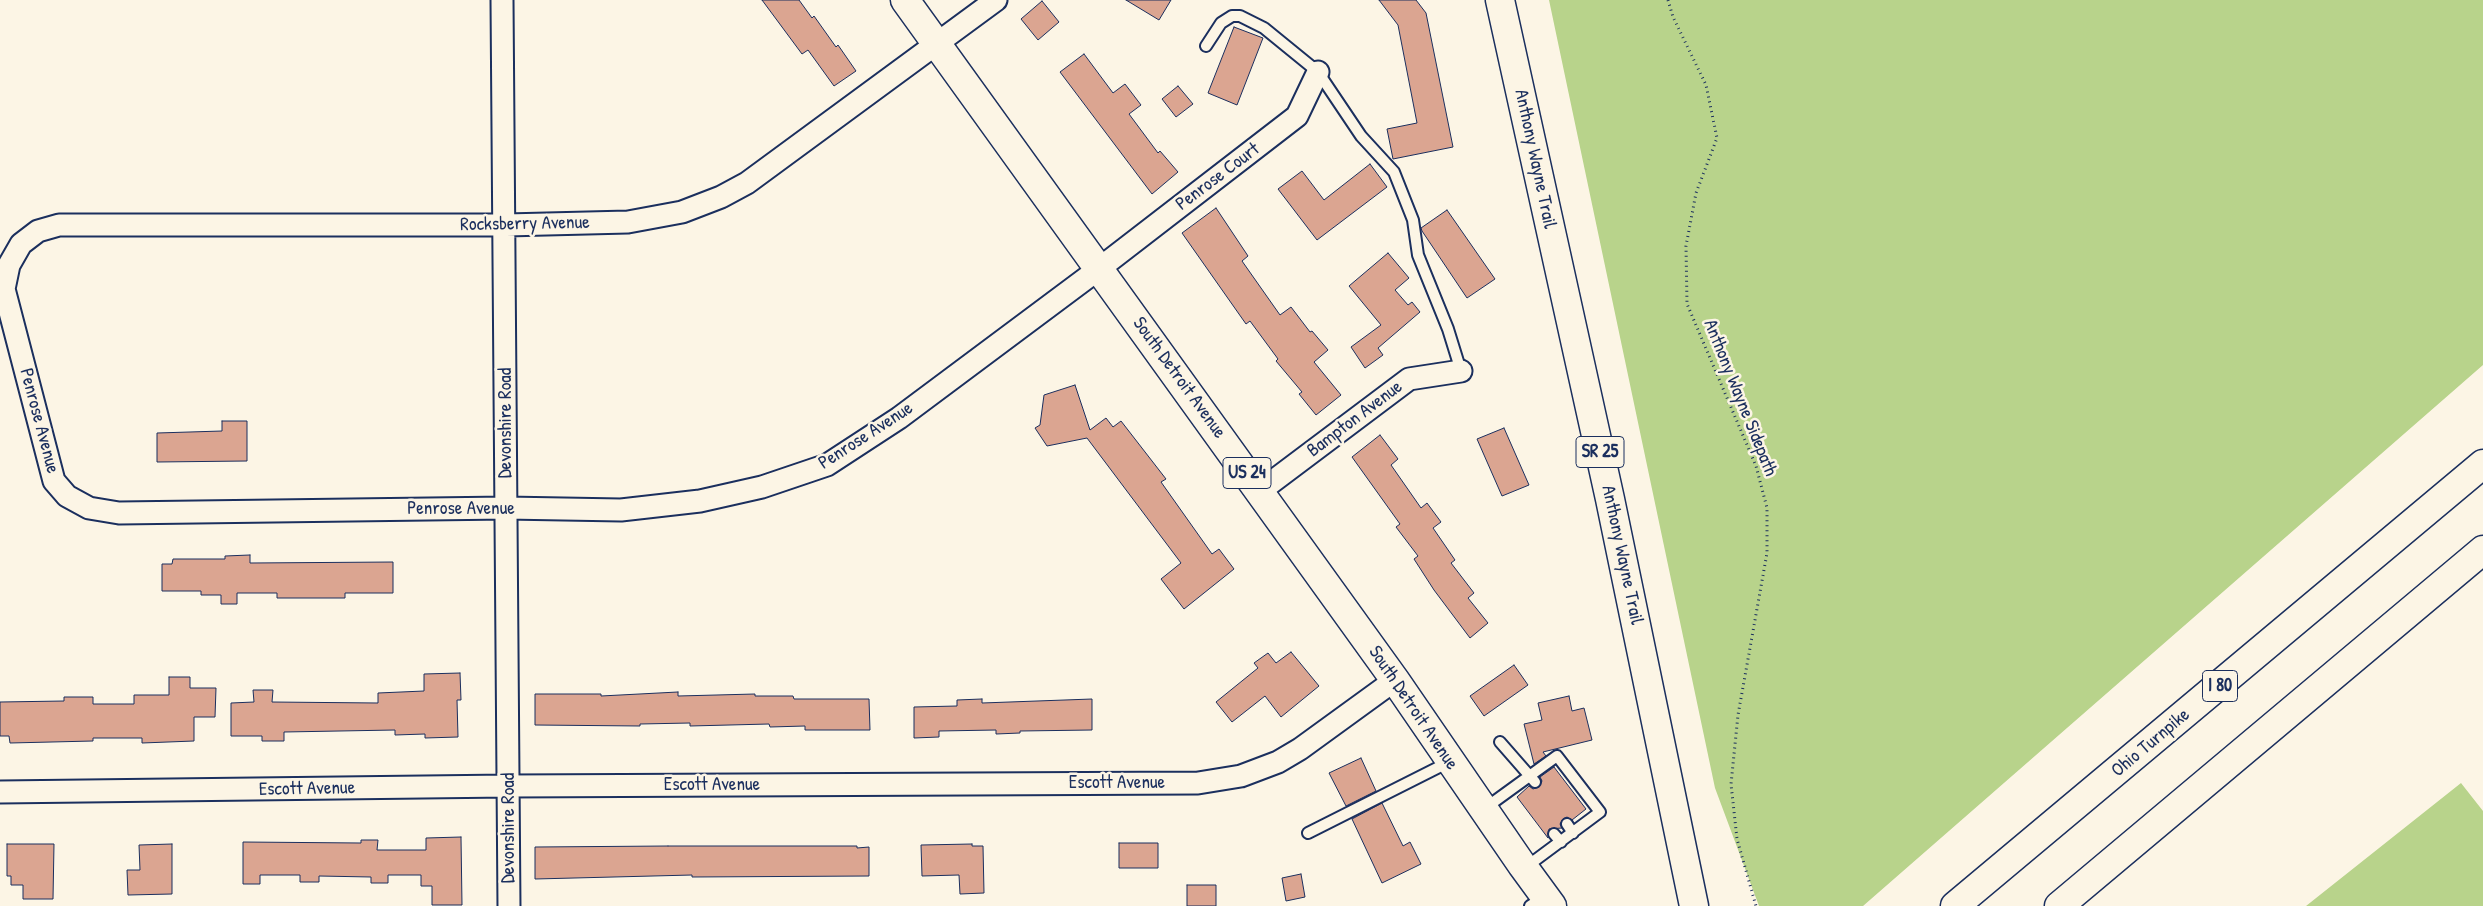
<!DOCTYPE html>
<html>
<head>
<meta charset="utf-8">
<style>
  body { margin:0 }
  canvas { display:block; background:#fcf5e5 }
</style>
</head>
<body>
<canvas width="2483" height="906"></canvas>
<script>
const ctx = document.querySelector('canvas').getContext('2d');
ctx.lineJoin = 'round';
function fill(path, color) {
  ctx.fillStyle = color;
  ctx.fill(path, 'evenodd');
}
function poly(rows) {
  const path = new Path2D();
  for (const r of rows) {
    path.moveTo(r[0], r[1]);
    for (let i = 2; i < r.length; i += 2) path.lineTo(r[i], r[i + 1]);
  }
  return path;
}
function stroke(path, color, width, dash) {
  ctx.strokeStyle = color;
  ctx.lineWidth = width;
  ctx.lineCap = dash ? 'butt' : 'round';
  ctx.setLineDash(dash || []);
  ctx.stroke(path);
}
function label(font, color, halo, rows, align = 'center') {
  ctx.font = font + ' "Patrick Hand",sans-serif';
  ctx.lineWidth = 5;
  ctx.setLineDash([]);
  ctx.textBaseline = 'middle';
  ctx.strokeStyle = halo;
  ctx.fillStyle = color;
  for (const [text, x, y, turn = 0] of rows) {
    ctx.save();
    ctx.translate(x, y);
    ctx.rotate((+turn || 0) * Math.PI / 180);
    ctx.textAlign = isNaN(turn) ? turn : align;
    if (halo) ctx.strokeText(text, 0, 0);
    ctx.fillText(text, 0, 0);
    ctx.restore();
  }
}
fill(poly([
  [1549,0,2483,0,2483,365,1863,906,1759,906,1715,788],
  [2461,783,2483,811,2483,906,2306,906]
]), '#b8d38b');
const building = poly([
  [762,0,799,0,812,18,814,16,836,47,838,45,856,71,834,86,808,50,802,54,762,0],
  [1126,0,1171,0,1159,20,1126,0],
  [1379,0,1416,0,1426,13,1453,147,1393,159,1387,129,1417,123,1398,25,1379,0],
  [1042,1,1059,22,1038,40,1021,19,1042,1],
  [1234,27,1263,38,1237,105,1208,93,1234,27],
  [1084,54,1113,93,1125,84,1141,105,1129,114,1158,153,1160,151,1178,172,1152,194,1060,72,1084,54],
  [1178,86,1193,104,1176,117,1162,99,1178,86],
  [1370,164,1387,187,1317,240,1278,189,1302,171,1324,200,1370,164],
  [1216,208,1248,256,1242,261,1280,315,1291,307,1310,332,1312,331,1328,350,1314,362,1341,395,1316,415,1299,394,1302,392,1276,361,1278,359,1250,321,1246,324,1182,233,1216,208],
  [1447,210,1495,279,1467,298,1422,231,1421,228,1447,210],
  [1388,253,1409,278,1395,290,1408,305,1412,302,1420,312,1378,348,1383,355,1365,368,1351,347,1381,325,1349,286,1388,253],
  [1075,385,1090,430,1106,418,1113,427,1121,421,1166,479,1161,482,1212,554,1219,549,1234,569,1184,609,1161,579,1181,563,1087,438,1047,446,1035,428,1040,425,1044,395,1075,385],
  [222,421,247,421,247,461,157,462,157,433,222,431,222,421],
  [1504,428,1529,485,1502,496,1477,439,1504,428],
  [1380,435,1398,459,1391,465,1421,508,1427,503,1441,522,1433,528,1455,560,1451,563,1474,593,1468,598,1488,623,1470,638,1434,590,1414,559,1418,556,1396,527,1400,524,1352,457,1380,435],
  [250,555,250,563,393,562,393,593,345,593,345,598,277,598,277,593,237,593,237,604,221,604,221,595,201,595,201,591,162,591,162,564,172,564,173,559,225,559,225,556,250,555],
  [1291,652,1319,686,1281,717,1265,696,1232,722,1216,702,1258,668,1254,663,1268,653,1276,663,1291,652],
  [1514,665,1528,685,1484,716,1470,696,1514,665],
  [460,673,461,700,457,700,458,737,425,738,425,734,395,735,395,730,284,732,284,741,262,741,262,736,231,736,231,703,254,702,253,690,273,690,272,702,378,703,378,693,424,691,424,674,460,673],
  [169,677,190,677,190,688,216,688,215,717,194,717,194,741,142,743,142,738,93,738,93,741,10,743,9,736,0,736,0,702,64,701,64,697,93,697,93,704,134,704,134,695,169,695,169,677],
  [678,692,678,696,755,694,755,696,793,696,794,699,869,699,870,730,805,730,805,726,770,727,769,724,690,726,690,723,640,724,640,726,535,725,535,694,601,694,601,696,678,692],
  [1569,696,1572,711,1584,708,1592,740,1543,752,1546,756,1534,764,1524,724,1542,720,1538,703,1569,696],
  [982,699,982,703,1092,699,1092,730,1020,731,1020,733,996,734,996,730,939,731,939,737,914,738,914,707,957,706,957,700,982,699],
  [1361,758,1376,791,1346,806,1329,773,1361,758],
  [1554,767,1586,809,1572,820,1567,817,1563,819,1560,824,1562,828,1549,829,1548,838,1517,797,1529,786,1533,789,1539,787,1542,781,1540,777,1554,767],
  [1382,803,1403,846,1410,842,1421,864,1382,883,1352,819,1382,803],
  [461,837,462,905,432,905,432,886,421,886,421,875,388,875,388,883,371,883,371,877,319,876,319,882,300,882,300,875,260,875,260,884,243,884,243,842,361,843,361,840,378,840,377,850,426,850,426,838,461,837],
  [1119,843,1158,843,1158,868,1119,868,1119,843],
  [7,844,54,844,53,899,23,899,23,885,11,885,11,876,7,876,7,844],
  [172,844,172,894,128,895,127,870,140,870,139,845,172,844],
  [972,844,972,846,983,846,984,893,960,894,959,875,922,876,921,845,972,844],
  [668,846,857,846,857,848,869,847,869,876,692,877,692,875,535,879,535,847,668,846],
  [1301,874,1305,897,1286,901,1282,878,1301,874],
  [1187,885,1216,885,1216,906,1187,906,1187,885]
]);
fill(building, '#dba591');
stroke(building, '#1b2f5e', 1);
const lane = poly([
  [1206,46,1221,23,1232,16,1240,16,1264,28,1318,72,1361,136,1394,172,1413,220,1418,255,1448,329,1461,371],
  [1500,742,1535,782],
  [1484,809,1557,756,1600,812,1526,867],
  [1567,824,1573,833],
  [1308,833,1449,762],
  [1554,834,1561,842],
  [1530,906,1544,897]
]);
const street = poly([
  [502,0,509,906],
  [996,0,747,183,721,197,682,212,628,222,506,225,59,225,38,231,21,244,9,265,4,289,54,481,67,496,89,508,119,513,506,508,621,510,700,501,762,487,827,465,899,418,1100,268,1297,116,1318,72],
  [1260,491,1409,379,1461,371],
  [0,792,508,786,1198,783,1241,776,1278,762,1300,749,1395,680]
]);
const primary = poly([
  [905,0,1395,680,1522,865,1552,906]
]);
const highway = poly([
  [1500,0,1610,499,1694,906],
  [1955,906,2483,464],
  [2059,906,2483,550]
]);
stroke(lane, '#1b2f5e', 14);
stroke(street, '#1b2f5e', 25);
stroke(primary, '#1b2f5e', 31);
stroke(highway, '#1b2f5e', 31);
stroke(poly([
  [1668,0,1673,17,1706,85,1717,138,1696,193,1686,246,1687,304,1756,466,1767,508,1767,553,1738,715,1731,784,1737,839,1756,906]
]), '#1b2f5e', 3, [1, 4]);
stroke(lane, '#fcf5e5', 10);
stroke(street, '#fcf5e5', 21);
stroke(primary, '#fcf5e5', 28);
stroke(highway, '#fcf5e5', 28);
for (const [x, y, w] of [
  [1600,452,48],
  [1247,473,48],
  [2220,686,35]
]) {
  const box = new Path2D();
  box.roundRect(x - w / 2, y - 15.5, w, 31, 4);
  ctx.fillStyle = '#fcf5e5';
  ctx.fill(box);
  stroke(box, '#1b2f5e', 1);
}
label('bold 18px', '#1b2f5e', null, [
  ["SR 25",1600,452],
  ["US 24",1247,473],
  ["I 80",2220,686]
]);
label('19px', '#1b2f5e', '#fcf5e5', [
  ["Anthony Wayne Trail",1535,159,78],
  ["Penrose Court",1218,177,-37],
  ["Rocksberry Avenue",525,224,-1],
  ["South Detroit Avenue",1179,378,54],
  ["Anthony Wayne Sidepath",1740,398,68],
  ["Bampton Avenue",1355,419,-37],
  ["Penrose Avenue",39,421,75],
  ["Devonshire Road",506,423,-90],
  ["Penrose Avenue",866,436,-33],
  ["Penrose Avenue",461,509],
  ["Anthony Wayne Trail",1622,555,78],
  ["South Detroit Avenue",1413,708,56],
  ["Ohio Turnpike",2151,743,-40],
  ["Escott Avenue",1117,783],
  ["Escott Avenue",712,785],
  ["Escott Avenue",307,789,-1],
  ["Devonshire Road",509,828,-90]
]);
</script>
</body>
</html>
